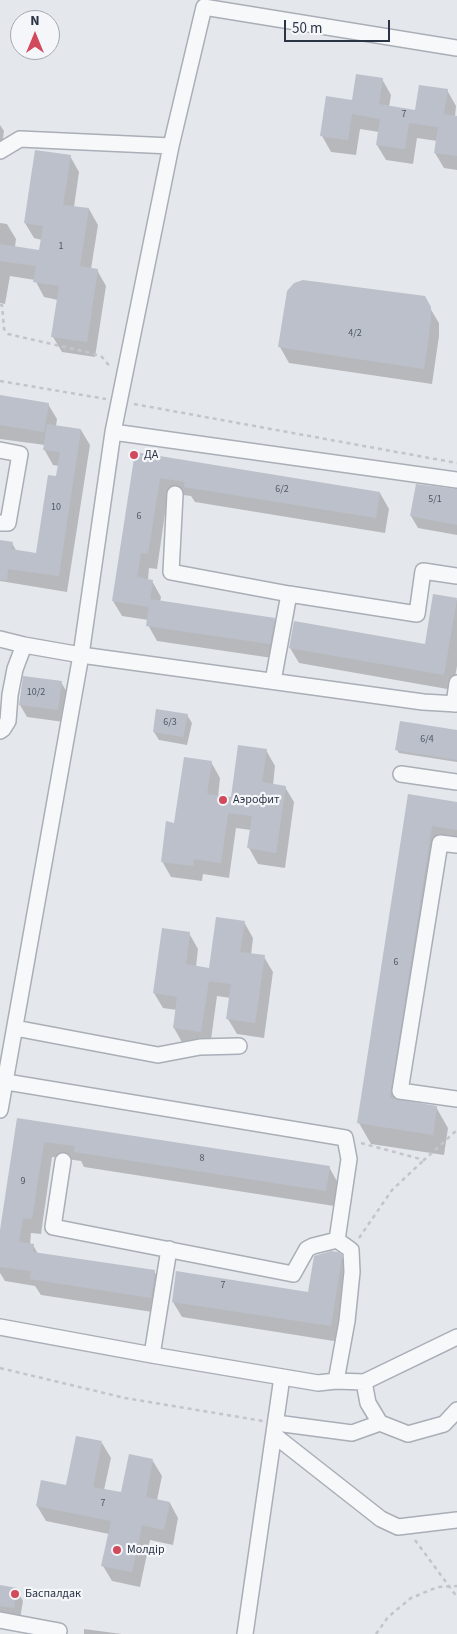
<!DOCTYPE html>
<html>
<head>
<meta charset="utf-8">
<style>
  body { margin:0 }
  #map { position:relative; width:457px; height:1634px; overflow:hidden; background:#e4e7ec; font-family:"Source Sans 3",sans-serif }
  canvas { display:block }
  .north { position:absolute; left:10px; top:10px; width:50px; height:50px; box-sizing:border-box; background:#f4f6f9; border:1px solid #a4a8b1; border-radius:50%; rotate:0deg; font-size:14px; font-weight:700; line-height:20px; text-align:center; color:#2b3445 }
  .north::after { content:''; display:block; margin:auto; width:18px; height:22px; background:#d1495b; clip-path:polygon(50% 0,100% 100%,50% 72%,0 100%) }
  .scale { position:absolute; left:284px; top:20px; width:106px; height:22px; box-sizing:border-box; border:2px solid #2b3445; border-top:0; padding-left:6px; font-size:15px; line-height:18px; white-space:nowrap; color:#2b3445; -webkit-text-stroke:4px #f4f6f9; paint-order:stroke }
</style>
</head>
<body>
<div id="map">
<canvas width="457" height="1634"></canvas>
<div class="north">N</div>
<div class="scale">50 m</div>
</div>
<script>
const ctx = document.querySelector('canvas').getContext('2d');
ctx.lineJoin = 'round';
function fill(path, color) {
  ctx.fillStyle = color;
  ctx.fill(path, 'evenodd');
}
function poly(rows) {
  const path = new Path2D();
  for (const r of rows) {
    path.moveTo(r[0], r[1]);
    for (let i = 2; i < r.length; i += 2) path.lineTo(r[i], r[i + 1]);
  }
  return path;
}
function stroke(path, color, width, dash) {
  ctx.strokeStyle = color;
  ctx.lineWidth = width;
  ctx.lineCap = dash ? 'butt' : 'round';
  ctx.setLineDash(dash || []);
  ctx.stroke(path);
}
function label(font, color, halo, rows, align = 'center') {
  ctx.font = font + ' "Source Sans 3",sans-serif';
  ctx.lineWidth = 4.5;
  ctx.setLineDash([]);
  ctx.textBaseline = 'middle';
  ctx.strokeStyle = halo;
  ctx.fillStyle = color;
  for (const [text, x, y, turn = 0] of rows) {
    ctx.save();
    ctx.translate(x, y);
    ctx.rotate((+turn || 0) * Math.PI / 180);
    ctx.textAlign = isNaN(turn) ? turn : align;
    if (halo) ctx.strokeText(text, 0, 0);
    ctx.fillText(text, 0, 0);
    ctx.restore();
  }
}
fill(poly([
  [382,79,391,95,389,107,416,111,447,90,456,106,455,117,457,118,457,170,444,168,435,153,437,141,417,138,413,164,386,160,377,145,379,132,360,129,356,155,331,152,322,136,353,101],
  [0,125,4,131,2,145,0,145],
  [70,156,79,172,74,207,89,209,98,225,91,269,97,270,106,286,95,357,62,352,53,337,58,300,44,297,35,280,10,276,5,304,0,303,0,223,7,224,16,239,15,247,40,251,42,240,34,238,25,223],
  [288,291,424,298,439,323,439,336,432,384,289,363,280,347],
  [0,397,48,404,57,419,56,426,81,430,90,445,67,592,0,581,0,541,12,543,17,552,37,555,59,466,53,465,44,449,45,445,0,439],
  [136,453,380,493,389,509,385,533,195,502,191,496,168,493,157,569,149,568,148,580,152,581,161,597,160,602,274,619,283,635,279,659,157,641,148,625,148,620,122,616,113,601],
  [457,490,457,535,418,528,411,516],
  [434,596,457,600,457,666,453,690,299,663,290,648,426,645],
  [61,682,68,694,64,722,27,717,20,705],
  [187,715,192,723,187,745,159,740,154,732],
  [457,731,457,762,399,753,397,750],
  [266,750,275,766,273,785,285,787,294,802,285,868,258,864,249,848,251,830,236,828,229,878,203,874,202,881,171,877,162,861,175,824,211,762,220,778,218,797,232,799],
  [409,796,457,803,457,849,444,847,405,1102,436,1107,448,1128,444,1155,371,1144,359,1123],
  [244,922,253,938,251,955,264,957,273,972,264,1038,237,1034,228,1019,231,998,217,996,210,1047,183,1044,174,1028,177,1010,163,1008,154,993,189,933,198,949,196,967,210,969],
  [18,1119,329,1167,338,1183,334,1206,84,1167,81,1161,52,1157,41,1234,31,1233,30,1245,33,1245,38,1254,154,1271,163,1287,159,1313,41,1295,35,1286,5,1281,0,1273,0,1239],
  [341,1256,350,1272,340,1342,182,1317,173,1302,309,1293],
  [102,1443,111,1458,104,1490,122,1494,153,1461,162,1476,157,1500,170,1503,178,1518,173,1545,150,1540,140,1587,112,1581,103,1566,109,1534,46,1521,37,1506,67,1486],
  [0,1587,16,1589,23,1601,20,1619,0,1617],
  [84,1629,122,1634,84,1634]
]), '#0003');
fill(poly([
  [356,74,383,78,379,104,415,110,419,85,448,89,444,114,457,116,457,156,434,153,438,127,409,123,405,149,376,145,380,119,352,114,348,140,320,136,326,96,352,100],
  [35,150,71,155,63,205,89,208,80,266,98,269,87,342,51,337,59,286,33,282,36,266,0,261,0,244,39,250,43,226,24,223],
  [303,280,425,296,431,307,431,320,424,369,278,347,287,291,294,283],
  [0,395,49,403,44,432,0,425],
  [47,424,81,429,59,576,8,569,7,580,0,580,0,540,13,542,11,549,36,553,48,475,56,476,60,452,43,450],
  [135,452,380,492,376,518,184,487,185,482,160,478,148,554,141,553,137,577,153,580,149,607,112,601],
  [416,484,457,489,457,525,410,516],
  [433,594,457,598,444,675,289,648,294,621,425,644],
  [150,599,275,618,270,644,146,626],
  [23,676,62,681,58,710,19,705],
  [156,709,188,714,183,737,153,732],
  [400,721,457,730,457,760,395,750],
  [238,745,267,749,262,782,286,786,276,853,247,848,252,816,228,813,221,863,194,859,193,866,161,862,166,821,174,823,184,757,212,761,207,794,231,797],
  [408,794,457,802,457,830,432,826,391,1090,390,1098,437,1106,433,1135,357,1123],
  [216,917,245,921,240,952,265,955,255,1023,226,1019,231,984,209,981,201,1032,173,1028,177,997,153,993,162,928,190,932,186,964,209,968],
  [17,1118,330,1166,326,1191,74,1152,75,1146,44,1142,32,1219,23,1218,19,1242,34,1244,33,1252,155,1270,151,1298,30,1279,31,1271,0,1267,0,1230],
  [331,1251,338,1252,342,1255,342,1257,331,1326,172,1302,176,1271,308,1292,314,1256],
  [76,1436,102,1441,93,1487,121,1492,129,1454,153,1459,146,1497,170,1502,164,1530,142,1525,132,1572,101,1566,111,1521,36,1506,41,1480,66,1485],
  [0,1585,17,1588,14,1608,0,1606]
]), '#bbc0ca');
const minor = poly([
  [0,151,20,139,171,146],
  [113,432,171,146,204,7,457,48],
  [0,450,20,454,8,523,0,523],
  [175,494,171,572,289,594],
  [0,639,24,645,81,655,423,702,457,704],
  [273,681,289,594,417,614,423,571,457,576],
  [454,704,457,683],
  [0,731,3,729,8,721,10,695,15,669,24,645],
  [401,774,457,782],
  [457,845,440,843,400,1091,457,1099],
  [15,1028,158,1055,200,1047,239,1046],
  [0,1081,345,1138,349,1159,337,1240,351,1250,352,1272,347,1321,336,1381],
  [0,1110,81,655,113,432,457,480],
  [63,1161,53,1227,293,1274,307,1249,313,1246,337,1240],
  [0,1327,152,1355,318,1383,336,1381,364,1382,457,1337],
  [152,1355,169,1249],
  [364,1382,368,1403,380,1423,408,1434,444,1424,457,1410],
  [276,1423,352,1433,380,1423],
  [274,1435,381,1519,398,1527,457,1520],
  [0,1620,59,1631,58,1634],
  [245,1634,282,1377]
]);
stroke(minor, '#a9aeb7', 18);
stroke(poly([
  [0,305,2,305,4,329,8,334,91,353,102,357,111,368],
  [0,381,106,399],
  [134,404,457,463],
  [361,1143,424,1160,457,1130],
  [359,1238,392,1190,424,1160],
  [0,1368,125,1398,263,1421],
  [415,1540,457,1597],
  [376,1634,388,1617,411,1598,438,1587,457,1586]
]), '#c2c5cb', 2.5, [4, 4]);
stroke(minor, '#f7f8fa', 15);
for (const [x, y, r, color] of [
  [134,455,5,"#d1495b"],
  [223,800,5,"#d1495b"],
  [117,1550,5,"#d1495b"],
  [15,1594,5,"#d1495b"]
]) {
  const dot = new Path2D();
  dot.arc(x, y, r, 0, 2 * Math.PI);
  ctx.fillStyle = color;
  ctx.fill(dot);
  stroke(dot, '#f4f6f9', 2);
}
label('10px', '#4f5766', null, [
  ["7",404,115],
  ["1",61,247],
  ["4/2",355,334],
  ["6/2",282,490],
  ["5/1",435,500],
  ["10",56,508],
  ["6",139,517],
  ["10/2",36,693],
  ["6/3",170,723],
  ["6/4",427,740],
  ["6",396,963],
  ["8",202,1159],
  ["9",23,1182],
  ["7",223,1286],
  ["7",103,1504]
]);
label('12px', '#2b3445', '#f4f6f9', [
  ["ДА",144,455],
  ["Аэрофит",233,800],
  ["Молдiр",127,1550],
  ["Баспалдак",25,1594]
], 'left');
</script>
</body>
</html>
